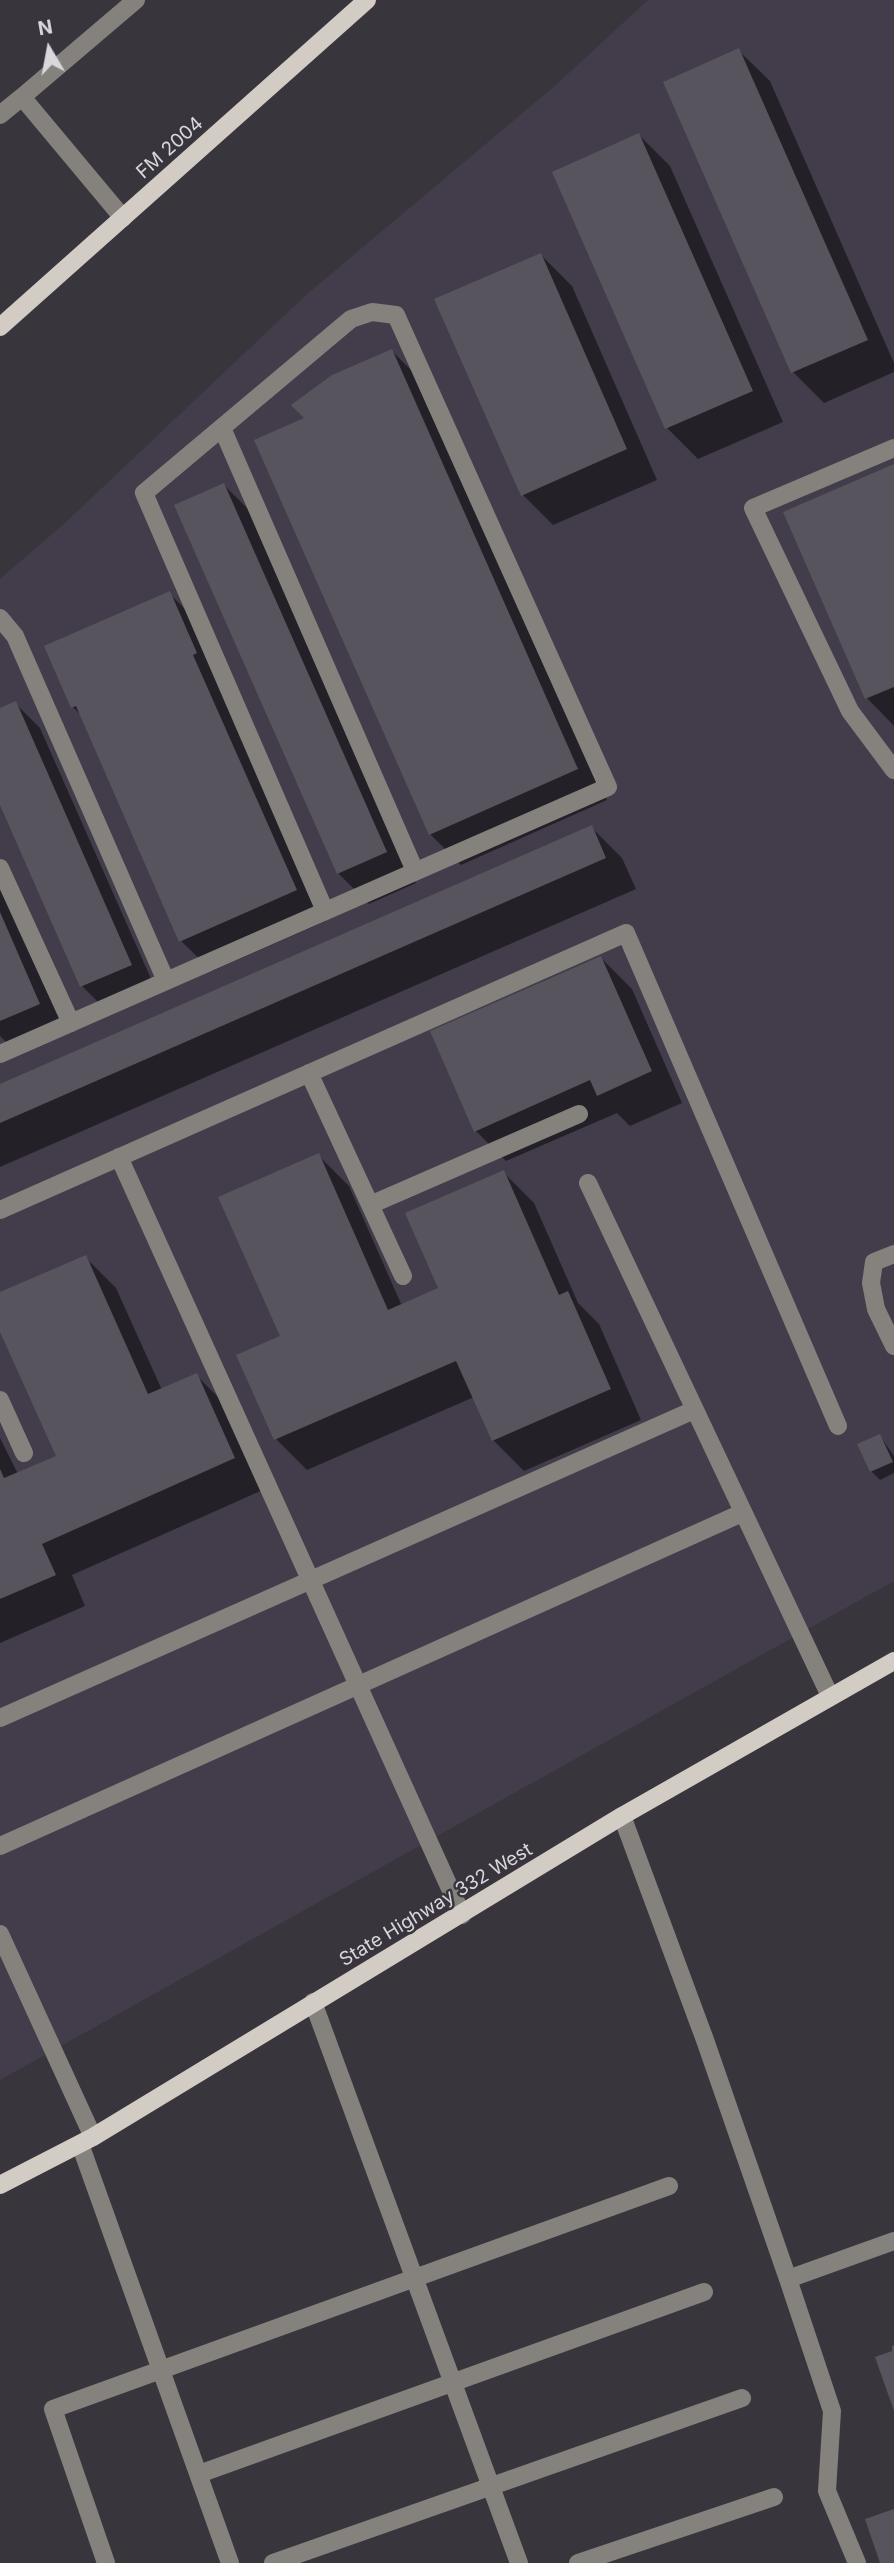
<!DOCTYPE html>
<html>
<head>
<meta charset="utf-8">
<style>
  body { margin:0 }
  #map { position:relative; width:894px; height:2563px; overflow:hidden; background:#38353d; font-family:Inter,sans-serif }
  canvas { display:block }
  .north { position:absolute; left:14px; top:14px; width:70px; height:70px; -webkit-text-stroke:5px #38353d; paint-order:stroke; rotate:350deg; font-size:19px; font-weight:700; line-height:28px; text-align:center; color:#d9d7dc }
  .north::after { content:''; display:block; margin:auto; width:24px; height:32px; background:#d9d7dc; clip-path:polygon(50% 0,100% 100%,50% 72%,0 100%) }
</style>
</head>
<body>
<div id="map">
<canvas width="894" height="2563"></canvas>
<div class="north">N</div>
</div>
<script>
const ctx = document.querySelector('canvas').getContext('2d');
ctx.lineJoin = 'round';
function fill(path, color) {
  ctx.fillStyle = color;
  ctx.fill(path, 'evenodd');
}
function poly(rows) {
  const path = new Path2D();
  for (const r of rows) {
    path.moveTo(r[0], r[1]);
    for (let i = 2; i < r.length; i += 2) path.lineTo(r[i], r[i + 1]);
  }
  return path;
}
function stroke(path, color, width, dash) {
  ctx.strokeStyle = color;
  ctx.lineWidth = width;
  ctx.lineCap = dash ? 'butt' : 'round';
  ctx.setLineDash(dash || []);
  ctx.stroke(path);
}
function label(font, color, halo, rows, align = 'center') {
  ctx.font = font + ' Inter,sans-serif';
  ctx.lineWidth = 5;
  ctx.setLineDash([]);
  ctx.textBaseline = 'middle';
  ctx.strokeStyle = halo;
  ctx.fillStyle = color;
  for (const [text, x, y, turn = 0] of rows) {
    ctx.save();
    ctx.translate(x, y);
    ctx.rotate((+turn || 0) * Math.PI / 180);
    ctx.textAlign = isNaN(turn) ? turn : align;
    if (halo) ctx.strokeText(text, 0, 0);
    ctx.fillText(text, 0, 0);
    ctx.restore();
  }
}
fill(poly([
  [648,0,894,0,894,1581,0,2080,0,579,66,522,306,295,557,84]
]), '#433d4b');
fill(poly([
  [739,51,770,81,894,363,894,372,824,403,793,372],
  [639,135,670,166,783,422,698,459,667,428,554,173],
  [541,255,572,286,657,480,553,525,522,494],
  [392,351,423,382,607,800,461,865,430,834,307,418],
  [894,466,894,726,867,698],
  [224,485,255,516,416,883,369,904,338,873],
  [169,593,200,624,223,685,326,921,212,971,181,941,82,716,73,707],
  [15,703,40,728,156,990,107,1011,82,986,0,801,0,710],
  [591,827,622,858,636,889,0,1167,0,1086],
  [0,884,64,1029,15,1051,0,1036],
  [601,958,632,989,682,1103,630,1126,617,1113,506,1161,475,1130],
  [318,1155,349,1186,402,1306,440,1289,503,1172,534,1203,578,1303,599,1324,641,1420,524,1471,493,1440,474,1397,307,1470,276,1439,282,1337],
  [85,1257,116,1288,162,1390,196,1375,227,1406,265,1489,72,1575,85,1606,0,1643,0,1438,18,1474,58,1457,0,1328,0,1294],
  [880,1436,894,1456,894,1473,880,1480,871,1471]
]), '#0007');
fill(poly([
  [739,48,868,340,791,373,663,82],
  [639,133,753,391,665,429,552,172],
  [541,253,627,449,521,496,434,299],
  [392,349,578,769,429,835,254,440,304,418,291,405,332,375],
  [894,464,894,687,865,699,783,512],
  [224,483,387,852,337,874,174,505],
  [170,591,197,653,193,655,297,890,179,942,76,706,71,708,44,646],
  [16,701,132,965,80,987,0,805,0,708],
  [592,825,606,858,0,1123,0,1084],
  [0,912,40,1004,0,1021],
  [601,956,652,1071,597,1096,590,1080,474,1132,430,1031],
  [319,1153,388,1310,438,1288,405,1213,504,1170,559,1295,568,1291,611,1389,492,1441,456,1361,274,1440,236,1355,280,1336,218,1197],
  [86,1255,148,1394,197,1373,235,1458,42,1544,56,1575,0,1599,0,1469,4,1478,56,1456,0,1332,0,1292],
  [880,1434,893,1462,870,1472,857,1444],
  [892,2345,894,2346,894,2411,875,2357,892,2351],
  [894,2509,894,2563,880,2563,865,2519]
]), '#58545d');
stroke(poly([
  [0,115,22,97],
  [123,218,22,97,136,0],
  [222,428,415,871],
  [894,448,753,508,850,711,894,770],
  [0,618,15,636,166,981],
  [0,868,71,1023],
  [0,1054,608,787,396,315,372,312,351,319,144,493,325,911],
  [309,1073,403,1276],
  [119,1157,462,1915],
  [588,1183,830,1696],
  [370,1205,579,1114],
  [0,1210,626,933,838,1426],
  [894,1254,874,1262,871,1283,876,1309,894,1346],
  [0,1400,24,1453],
  [0,1718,694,1410],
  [622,1816,705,2040,788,2279,894,2241],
  [0,1846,742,1513],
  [0,1934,93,2137],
  [313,2002,519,2563],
  [80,2144,230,2563],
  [788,2279,832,2411,827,2491,857,2563],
  [199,2474,704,2292],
  [106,2563,53,2409,669,2186],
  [273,2563,742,2398],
  [578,2563,774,2497]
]), '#85827e', 18);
stroke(poly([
  [0,327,367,0],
  [0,2185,93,2137,622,1816,894,1661]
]), '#d3ccc5', 18);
label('19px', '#d9d7dc', '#38353d', [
  ["FM 2004",170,148,-42],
  ["State Highway 332 West",436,1905,-31]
]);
</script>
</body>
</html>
